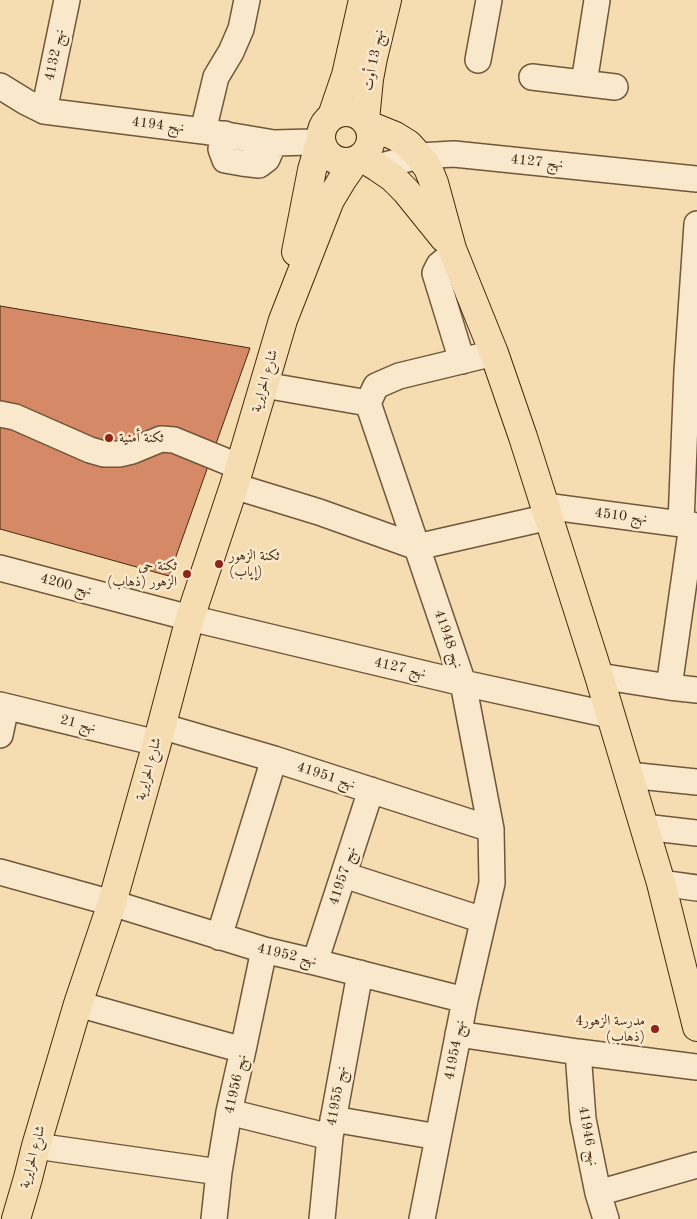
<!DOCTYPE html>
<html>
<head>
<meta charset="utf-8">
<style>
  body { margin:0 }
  canvas { display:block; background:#f6dcb1 }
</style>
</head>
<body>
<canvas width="697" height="1219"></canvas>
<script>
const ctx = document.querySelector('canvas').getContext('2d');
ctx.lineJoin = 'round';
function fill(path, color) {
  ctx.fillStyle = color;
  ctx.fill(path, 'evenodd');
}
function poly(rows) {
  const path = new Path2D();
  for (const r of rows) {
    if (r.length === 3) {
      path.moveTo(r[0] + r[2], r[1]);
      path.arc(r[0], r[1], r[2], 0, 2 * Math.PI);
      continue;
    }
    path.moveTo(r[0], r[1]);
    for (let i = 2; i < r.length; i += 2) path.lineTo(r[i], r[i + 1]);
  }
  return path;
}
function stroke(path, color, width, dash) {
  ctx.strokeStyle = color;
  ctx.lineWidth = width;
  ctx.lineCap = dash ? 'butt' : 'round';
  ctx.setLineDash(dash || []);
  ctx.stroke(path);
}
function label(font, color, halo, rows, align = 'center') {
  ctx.font = font + ' "Old Standard TT",Amiri,serif';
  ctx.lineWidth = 5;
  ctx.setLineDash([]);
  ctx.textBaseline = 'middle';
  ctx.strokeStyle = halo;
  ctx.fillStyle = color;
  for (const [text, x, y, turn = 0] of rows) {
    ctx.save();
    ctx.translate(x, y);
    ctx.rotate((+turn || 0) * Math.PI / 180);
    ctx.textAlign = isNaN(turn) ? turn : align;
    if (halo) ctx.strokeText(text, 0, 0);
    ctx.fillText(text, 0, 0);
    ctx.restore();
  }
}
const building = poly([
  [0,306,250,348,169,576,0,529,0,306]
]);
fill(building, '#d58967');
stroke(building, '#432b11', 1);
const minor = poly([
  [478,60,489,0],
  [532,77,615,87],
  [584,83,597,0],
  [0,86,26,102,44,111,203,131,274,143,311,142,321,136],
  [44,111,67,0],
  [203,131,216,77,231,52,241,29,247,0],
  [225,134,221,149,225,160,242,163,259,165,267,159,274,143],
  [377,167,419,156,454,154,697,179],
  [456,257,445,260,439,265,435,273,462,361],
  [264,385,368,403],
  [368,403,463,683,491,829,492,883,465,1000,422,1219],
  [368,403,376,386,399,376,494,353],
  [0,414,15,417,90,450,104,454,119,454,132,451,161,439,174,440,240,467],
  [234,486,319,512,417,547,549,517],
  [545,506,697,526],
  [681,523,687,371,697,224],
  [0,568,190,618,463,683,610,715],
  [599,676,669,687,697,690],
  [669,687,692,525],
  [0,705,157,743],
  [161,726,274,759,491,829],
  [0,735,6,707],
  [629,775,697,782],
  [644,827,697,833],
  [0,872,112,903,264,950,315,962,465,1000],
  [344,875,483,920],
  [661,883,697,888],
  [219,937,274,759],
  [315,962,371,790],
  [78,1004,243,1050],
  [458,1034,578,1052,697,1067],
  [578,1052,583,1119,598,1193,606,1219],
  [229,1112,330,1137],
  [333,1119,438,1137],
  [36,1146,219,1172],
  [598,1193,697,1165],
  [214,1219,219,1172,229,1112,243,1050,264,950],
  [322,1219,330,1137,360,973]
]);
const major = poly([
  [346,137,25],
  [332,116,346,75,363,0],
  [365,120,369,79,373,58,387,0],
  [368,125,395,136,408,144,419,156,428,168,434,183,452,249,494,353,523,437,599,676,661,883,697,1027],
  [361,157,377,167,393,178,406,191,444,238],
  [296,252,312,170,321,139],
  [16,1219,28,1178,36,1146,78,1004,112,903,157,743,190,618,234,486,283,320,330,200,342,180,356,160]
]);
stroke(minor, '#705739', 28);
stroke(major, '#432b11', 30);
stroke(minor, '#f9e8cc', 25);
stroke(major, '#f6dcb1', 28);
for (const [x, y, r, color] of [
  [109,438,5,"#8f2418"],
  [219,564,5,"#8f2418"],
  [187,574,5,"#8f2418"],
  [655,1029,5,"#8f2418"]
]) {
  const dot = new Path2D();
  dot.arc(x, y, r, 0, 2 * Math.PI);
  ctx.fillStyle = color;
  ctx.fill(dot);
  stroke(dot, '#f9e8cc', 2);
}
label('14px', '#432b11', '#f9e8cc', [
  ["نهج 4132",55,55,-78],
  ["نهج 13 أوت",374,60,-79],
  ["نهج 4194",158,125,7],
  ["نهج 4127",537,162,6],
  ["شارع الحرايرية",265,381,-74],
  ["نهج 4510",621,516,7],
  ["نهج 4200",66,585,15],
  ["نهج 41948",448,639,71],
  ["نهج 4127",400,668,13],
  ["نهج 21",78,724,14],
  ["شارع الحرايرية",149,769,-75],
  ["نهج 41951",326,776,18],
  ["نهج 41957",343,876,-72],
  ["نهج 41952",287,955,13],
  ["نهج 41954",455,1050,-79],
  ["نهج 41956",236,1084,-77],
  ["نهج 41955",337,1096,-80],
  ["نهج 41946",588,1136,80],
  ["شارع الحرايرية",33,1157,-75]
]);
label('14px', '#432b11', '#f9e8cc', [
  ["ثكنة أمنية",119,438],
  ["ثكنة الزهور",229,556],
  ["(إياب)",229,572],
  ["ثكنة حي",177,566,"right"],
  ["الزهور (ذهاب)",177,582,"right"],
  ["مدرسة الزهور4",645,1021,"right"],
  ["(ذهاب)",645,1037,"right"]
], 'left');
</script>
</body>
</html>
